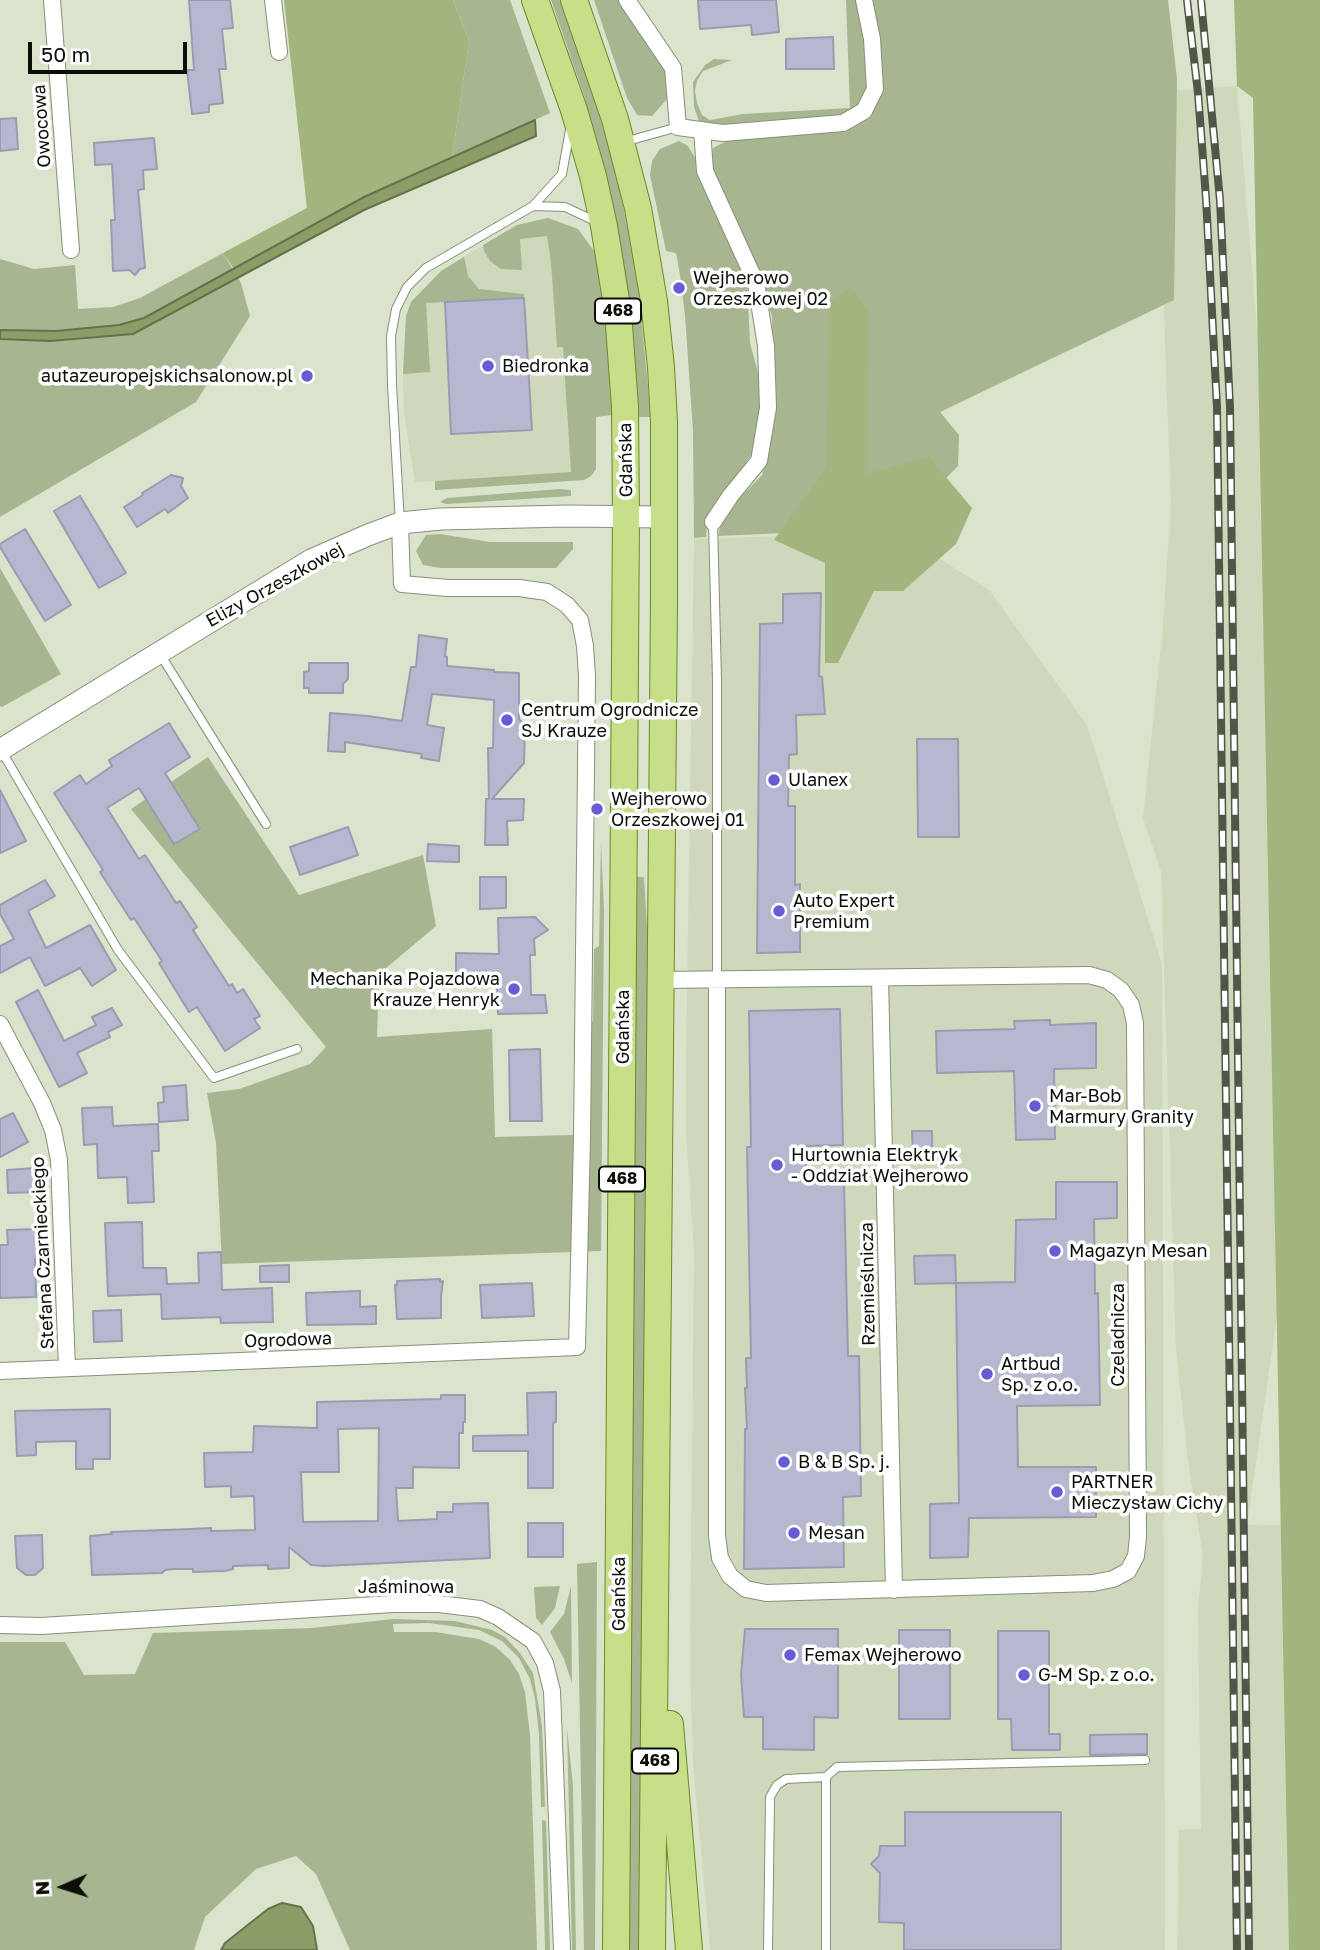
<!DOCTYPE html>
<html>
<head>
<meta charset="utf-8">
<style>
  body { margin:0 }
  #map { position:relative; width:1320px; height:1950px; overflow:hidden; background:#dae3cb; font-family:"Golos Text",sans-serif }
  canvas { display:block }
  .north { position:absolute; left:28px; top:1852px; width:70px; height:70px; -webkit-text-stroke:5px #fff; paint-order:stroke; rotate:267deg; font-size:19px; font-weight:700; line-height:28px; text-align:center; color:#0c0f07 }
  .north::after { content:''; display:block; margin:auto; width:24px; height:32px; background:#0c0f07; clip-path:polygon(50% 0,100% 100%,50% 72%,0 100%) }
  .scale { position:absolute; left:28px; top:42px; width:159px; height:32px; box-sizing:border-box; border:4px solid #0c0f07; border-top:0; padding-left:9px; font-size:21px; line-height:24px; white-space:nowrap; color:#0c0f07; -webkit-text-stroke:5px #fff; paint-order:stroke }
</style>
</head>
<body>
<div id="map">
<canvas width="1320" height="1950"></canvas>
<div class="north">N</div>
<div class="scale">50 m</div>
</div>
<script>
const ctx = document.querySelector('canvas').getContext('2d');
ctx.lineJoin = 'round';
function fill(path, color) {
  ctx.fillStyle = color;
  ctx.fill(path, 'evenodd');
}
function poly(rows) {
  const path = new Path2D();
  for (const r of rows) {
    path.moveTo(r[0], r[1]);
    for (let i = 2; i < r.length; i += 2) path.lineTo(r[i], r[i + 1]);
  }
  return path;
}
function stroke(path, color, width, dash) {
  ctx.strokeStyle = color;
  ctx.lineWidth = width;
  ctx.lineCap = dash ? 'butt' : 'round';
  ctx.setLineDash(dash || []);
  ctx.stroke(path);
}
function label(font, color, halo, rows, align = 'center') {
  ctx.font = font + ' "Golos Text",sans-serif';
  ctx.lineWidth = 7;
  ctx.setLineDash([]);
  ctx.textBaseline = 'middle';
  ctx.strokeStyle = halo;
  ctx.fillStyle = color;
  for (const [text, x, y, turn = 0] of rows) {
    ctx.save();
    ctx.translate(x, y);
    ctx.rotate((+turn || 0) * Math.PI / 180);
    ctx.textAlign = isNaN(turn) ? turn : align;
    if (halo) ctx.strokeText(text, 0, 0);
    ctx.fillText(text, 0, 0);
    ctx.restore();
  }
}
fill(poly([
  [1237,86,1258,342,1267,527,1279,1302,1247,1525,1314,1526,1308,1950,1177,1950,1179,1830,1201,1829,1198,1609,1203,1557,1188,1460,1176,1349,1161,871,1143,818,1163,627,1171,501,1164,316,1167,91],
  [548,218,578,229,594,251,612,415,596,417,596,469,591,476,584,480,436,490,435,481,415,482,404,413,403,374,406,316,411,302,441,271,503,233,517,225],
  [897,532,989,590,1087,725,1162,964,1165,1950,710,1950,693,1763,690,1661,694,1250,686,1132,686,1061,694,539]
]), '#cdd9ba');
fill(poly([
  [453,0,510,0,550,113,452,158,469,41],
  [551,0,561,0,601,118,618,181,637,275,651,417,638,417,633,327,613,205,585,98],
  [594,0,621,0,665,66,667,99,652,116,637,115,627,98],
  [846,0,860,0,870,76,865,99,852,113,833,118,778,120,760,126,723,129,699,121,694,107,693,82,705,65,714,59,732,60,703,71,697,81,695,91,697,103,702,115,710,120,743,114,850,108],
  [869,0,1168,0,1177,79,1174,300,940,412,959,435,958,466,897,528,718,536,723,515,762,475,770,447,773,391,772,316,751,258,710,166,713,148,729,140,868,114],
  [679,141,688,146,697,161,707,195,734,249,747,280,750,343,760,380,762,408,758,445,708,517,706,537,694,538,693,431,685,315,680,275,676,253,666,251,650,175,652,161,660,149],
  [548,218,578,229,594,251,599,269,608,339,612,415,596,417,596,469,591,476,584,480,435,490,435,481,571,472,563,347,557,347,551,262,547,236,520,239,522,270,501,269,490,261,484,251,483,245,517,225],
  [223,253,241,283,250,316,196,402,0,517,0,259,34,269,75,265,78,309,113,307,140,298],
  [464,257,468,276,479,289,524,294,524,298,426,303,430,372,403,374,406,316,411,302,441,271],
  [560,489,571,490,571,496,446,504,440,502,447,498],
  [440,534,490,542,573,542,573,549,556,568,440,568,423,565,416,551,426,535],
  [0,568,61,674,2,707,0,706],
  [208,757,299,895,423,855,436,926,379,974,377,1037,492,1029,495,1137,573,1135,590,1024,593,1021,594,949,599,946,601,841,604,910,601,1251,222,1264,216,1143,207,1093,239,1089,310,1064,326,1047,131,809],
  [634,877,644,877,648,944,639,1950,625,1950],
  [597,1562,595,1950,584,1950,577,1564],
  [560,1586,555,1608,542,1625,536,1618,534,1587],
  [571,1586,572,1683,564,1659,550,1632,564,1614],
  [393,1619,455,1621,492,1630,505,1637,520,1653,533,1673,542,1726,545,1807,541,1807,539,1734,535,1699,530,1679,519,1658,502,1641,479,1630,429,1623,393,1624,394,1632,435,1632,479,1639,496,1647,510,1660,519,1674,525,1692,530,1735,537,1950,350,1950,316,1874,296,1856,256,1869,205,1917,194,1950,0,1950,0,1642,65,1642,84,1675,135,1674,153,1633,312,1628],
  [567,1728,573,1786,576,1950,572,1950],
  [542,1820,546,1821,550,1950,545,1950]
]), '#a7b690');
fill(poly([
  [284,0,453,0,469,41,452,158,366,196,234,269,223,253,307,208],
  [1234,0,1320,0,1320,1950,1289,1950,1253,98,1237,86],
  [850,287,868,310,866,474,929,457,972,508,956,544,903,591,874,591,838,663,825,663,825,563,774,540,826,468,830,304]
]), '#a2b57e');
const water = poly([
  [535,120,536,136,364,210,133,334,50,341,0,339,0,330,56,331,119,325,144,318,364,197,535,120],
  [282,1903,301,1907,313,1926,317,1950,221,1950,225,1943,268,1909,282,1903]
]);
fill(water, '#8b9e68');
stroke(water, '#65734b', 2);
const building = poly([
  [189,0,230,0,233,28,222,29,226,69,219,69,223,103,209,105,209,112,192,114,187,70,194,70,189,0],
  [698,0,776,0,779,32,752,35,751,25,700,29,698,0],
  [833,37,834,69,786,69,786,39,833,37],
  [16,118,18,149,0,151,0,119,16,118],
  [154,138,157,169,143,170,144,189,138,190,145,268,140,269,135,275,129,270,113,271,111,220,115,220,112,164,95,165,94,143,154,138],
  [524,298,532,430,451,434,445,302,524,298],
  [171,475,183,478,181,486,188,498,168,513,165,509,137,527,124,507,143,495,142,493,171,475],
  [80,496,126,573,99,588,54,511,80,496],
  [25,529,71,605,45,621,0,547,0,544,25,529],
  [821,593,819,676,822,677,825,714,796,715,797,754,789,755,788,806,795,806,795,885,800,884,800,952,757,953,760,624,783,623,783,594,821,593],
  [419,635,447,639,445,656,447,657,447,666,494,670,494,672,519,673,519,719,525,726,524,763,492,799,524,799,523,820,507,821,508,845,485,845,486,799,489,799,488,748,493,748,494,700,432,694,427,725,444,728,439,761,421,758,422,754,345,742,345,752,328,751,330,713,368,716,402,721,411,667,416,667,419,635],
  [309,663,348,663,348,679,343,684,343,693,309,693,309,688,304,688,304,672,309,671,309,663],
  [169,723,190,757,165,773,200,829,174,844,139,788,107,808,139,859,145,855,176,903,180,901,197,927,193,930,229,986,232,984,237,993,243,989,260,1016,254,1019,260,1028,225,1051,197,1007,189,1012,159,963,162,961,134,918,131,920,120,903,100,872,103,870,54,793,80,775,86,784,112,766,109,760,169,723],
  [917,739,958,739,959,837,918,837,917,739],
  [0,790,26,841,0,853,0,790],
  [348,827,358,855,300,875,290,847,348,827],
  [428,844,459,846,459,862,427,861,428,844],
  [480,877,506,877,506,908,480,909,480,877],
  [45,880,55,896,28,911,46,948,90,925,116,970,92,986,80,968,45,986,30,957,0,973,0,946,14,939,0,914,0,905,45,880],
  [535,917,548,930,534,939,535,955,530,955,531,995,545,995,547,1013,498,1014,497,987,456,987,456,953,499,954,498,918,535,917],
  [38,990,64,1041,96,1025,92,1017,112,1008,122,1025,108,1032,110,1037,77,1053,87,1073,59,1087,16,1002,38,990],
  [840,1009,843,1145,806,1146,806,1183,844,1182,848,1356,859,1356,861,1496,843,1497,844,1567,744,1569,745,1429,747,1429,745,1388,747,1388,746,1358,751,1358,747,1147,751,1147,749,1011,840,1009],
  [1050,1020,1050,1025,1096,1023,1096,1068,1054,1069,1055,1139,1016,1140,1014,1071,937,1073,936,1031,1015,1029,1014,1021,1050,1020],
  [540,1049,542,1121,510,1121,509,1050,540,1049],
  [186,1085,188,1120,159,1122,158,1103,164,1102,163,1087,186,1085],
  [112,1107,113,1126,158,1124,159,1151,152,1151,154,1202,128,1203,127,1177,98,1178,97,1144,84,1145,82,1108,112,1107],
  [13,1113,28,1142,0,1157,0,1119,13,1113],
  [912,1131,932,1131,932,1156,913,1156,912,1131],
  [35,1168,37,1192,8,1193,7,1170,35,1168],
  [1056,1182,1117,1182,1117,1218,1094,1219,1095,1294,1098,1293,1100,1405,1017,1406,1018,1467,1096,1467,1096,1517,969,1518,968,1557,930,1558,930,1504,959,1503,956,1283,1015,1282,1016,1220,1056,1219,1056,1182],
  [142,1222,143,1268,166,1268,167,1284,199,1283,198,1253,221,1252,222,1290,272,1288,273,1322,221,1323,220,1317,162,1319,161,1294,108,1296,105,1223,142,1222],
  [37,1229,39,1259,35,1259,36,1297,0,1298,0,1245,8,1245,7,1230,37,1229],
  [955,1255,956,1283,915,1284,914,1256,955,1255],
  [289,1265,289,1282,260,1282,260,1266,289,1265],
  [440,1279,440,1282,443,1281,441,1296,441,1318,397,1319,395,1285,397,1285,397,1281,440,1279],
  [532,1283,534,1316,482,1318,480,1285,532,1283],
  [360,1291,360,1307,376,1306,376,1324,307,1325,306,1293,360,1291],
  [121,1310,122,1341,94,1342,93,1311,121,1310],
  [556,1392,556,1422,553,1423,553,1488,528,1488,528,1451,473,1451,473,1436,528,1435,527,1393,556,1392],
  [441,1395,465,1395,465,1422,463,1422,463,1433,459,1433,459,1468,413,1467,413,1488,396,1488,398,1521,437,1519,437,1512,453,1512,453,1504,488,1503,490,1558,324,1566,311,1565,289,1547,289,1568,268,1569,268,1565,233,1566,233,1569,225,1571,193,1572,193,1569,174,1569,165,1570,162,1573,92,1575,90,1536,112,1534,111,1532,191,1529,211,1528,211,1531,255,1530,254,1496,231,1497,231,1486,205,1487,204,1453,253,1452,254,1426,317,1428,317,1402,441,1399,441,1395],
  [379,1428,378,1521,303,1522,301,1472,339,1472,338,1429,379,1428],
  [110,1409,110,1459,93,1459,93,1469,76,1469,76,1441,36,1442,36,1455,17,1456,15,1411,110,1409],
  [528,1523,563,1523,563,1557,528,1557,528,1523],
  [42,1535,43,1568,35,1575,26,1575,17,1568,15,1536,42,1535],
  [745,1629,838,1629,838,1718,814,1717,814,1750,763,1749,763,1717,744,1717,741,1675,745,1629],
  [899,1630,950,1630,950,1719,899,1719,899,1630],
  [998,1631,1049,1631,1049,1734,1060,1734,1060,1750,1012,1750,1011,1719,998,1719,998,1631],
  [1147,1734,1147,1754,1090,1755,1090,1735,1147,1734],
  [905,1812,1061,1812,1061,1950,904,1950,904,1923,879,1922,880,1873,871,1864,879,1856,880,1846,905,1846,905,1812]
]);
fill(building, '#b6b8cf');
stroke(building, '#9a9cb2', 2);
const service = poly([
  [624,142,678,127],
  [533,206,565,207,597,222],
  [713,522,717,680,717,980],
  [400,523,392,385,391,336,396,309,407,287,426,268,533,206,562,174,570,130],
  [160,654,266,824],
  [1,750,118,950,214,1078,297,1049],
  [768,1950,770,1797,777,1785,786,1779,826,1777],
  [826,1950,826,1777,837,1767,1145,1760]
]);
const minor = poly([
  [52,0,71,250],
  [273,0,279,52],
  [627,0,673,68,678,127,723,133,843,123,864,111,875,89,872,39,864,0],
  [702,130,705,171,756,283,766,346,768,408,759,461,731,495,713,522],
  [880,978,894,1590],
  [661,980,1089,975,1107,980,1121,990,1131,1005,1135,1023,1138,1537,1136,1556,1128,1571,1113,1579,1093,1583,766,1593,746,1589,730,1576,720,1558,717,1536,717,980],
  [0,1024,42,1103,53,1130,59,1160,67,1368],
  [0,1371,577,1347,582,1137,587,676,585,646,580,620,567,605,547,592,519,588,448,588,402,584,400,523],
  [0,1625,41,1626,393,1604,439,1604,480,1609,498,1617,533,1641,545,1663,552,1691,562,1950]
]);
const tertiary = poly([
  [0,750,311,560,368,535,400,523,441,519,566,516,665,517]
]);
const primary = poly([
  [535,0,574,110,593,176,604,226,618,312,625,407,626,516,616,1950],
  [574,0,615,119,638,208,654,301,661,367,664,422,664,602,652,1950],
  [670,1724,689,1950]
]);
stroke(service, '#88907a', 10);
stroke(minor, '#88907a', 18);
stroke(tertiary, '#88907a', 23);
stroke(primary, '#6d8927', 28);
stroke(service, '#fff', 8);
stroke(minor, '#fff', 16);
stroke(tertiary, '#fff', 21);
stroke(primary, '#c7df88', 26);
const rail = poly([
  [1187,0,1198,93,1206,198,1217,407,1237,1950],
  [1201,0,1220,200,1230,407,1249,1950]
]);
stroke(rail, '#515649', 8);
stroke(rail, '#fff', 5, [16]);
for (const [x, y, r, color] of [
  [679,288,7,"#645dd6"],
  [488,366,7,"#645dd6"],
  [307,376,7,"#645dd6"],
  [507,720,7,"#645dd6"],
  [774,780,7,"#645dd6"],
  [597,809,7,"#645dd6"],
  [779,911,7,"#645dd6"],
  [514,989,7,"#645dd6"],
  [1035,1106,7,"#645dd6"],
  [777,1165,7,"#645dd6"],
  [1055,1251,7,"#645dd6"],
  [987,1374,7,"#645dd6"],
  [784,1462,7,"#645dd6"],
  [1057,1492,7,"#645dd6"],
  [794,1533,7,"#645dd6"],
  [790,1655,7,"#645dd6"],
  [1024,1675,7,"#645dd6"]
]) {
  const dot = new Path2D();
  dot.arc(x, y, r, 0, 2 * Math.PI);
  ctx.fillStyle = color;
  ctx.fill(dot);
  stroke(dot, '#fff', 2.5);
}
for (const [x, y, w] of [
  [618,311,46],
  [622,1179,46],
  [655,1761,46]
]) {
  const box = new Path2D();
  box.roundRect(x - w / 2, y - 12.5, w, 25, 5);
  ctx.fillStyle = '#fff';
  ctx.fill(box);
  stroke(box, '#0c0f07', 2);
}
label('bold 16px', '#0c0f07', null, [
  ["468",618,311],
  ["468",622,1179],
  ["468",655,1761]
]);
label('18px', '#0c0f07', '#fff', [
  ["Owocowa",42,126,-94],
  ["Gdańska",626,460,-91],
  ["Elizy Orzeszkowej",275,585,-29],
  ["Gdańska",623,1027,-90],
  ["Stefana Czarnieckiego",43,1253,-93],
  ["Rzemieślnicza",868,1284,-91],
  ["Czeladnicza",1118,1335,-90],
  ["Ogrodowa",288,1340,-2],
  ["Jaśminowa",406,1587],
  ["Gdańska",619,1594,-90]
]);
label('18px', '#0c0f07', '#fff', [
  ["Wejherowo",693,278],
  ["Orzeszkowej 02",693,299],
  ["Biedronka",502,366],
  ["autazeuropejskichsalonow.pl",293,376,"right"],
  ["Centrum Ogrodnicze",521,710],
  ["SJ Krauze",521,731],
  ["Ulanex",788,780],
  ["Wejherowo",611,799],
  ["Orzeszkowej 01",611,820],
  ["Auto Expert",793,901],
  ["Premium",793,922],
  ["Mechanika Pojazdowa",500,979,"right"],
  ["Krauze Henryk",500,1000,"right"],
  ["Mar-Bob",1049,1096],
  ["Marmury Granity",1049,1117],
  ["Hurtownia Elektryk",791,1155],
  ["- Oddział Wejherowo",791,1176],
  ["Magazyn Mesan",1069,1251],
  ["Artbud",1001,1364],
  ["Sp. z o.o.",1001,1385],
  ["B & B Sp. j.",798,1462],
  ["PARTNER",1071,1482],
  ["Mieczysław Cichy",1071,1503],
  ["Mesan",808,1533],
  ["Femax Wejherowo",804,1655],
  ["G-M Sp. z o.o.",1038,1675]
], 'left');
</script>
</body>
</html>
